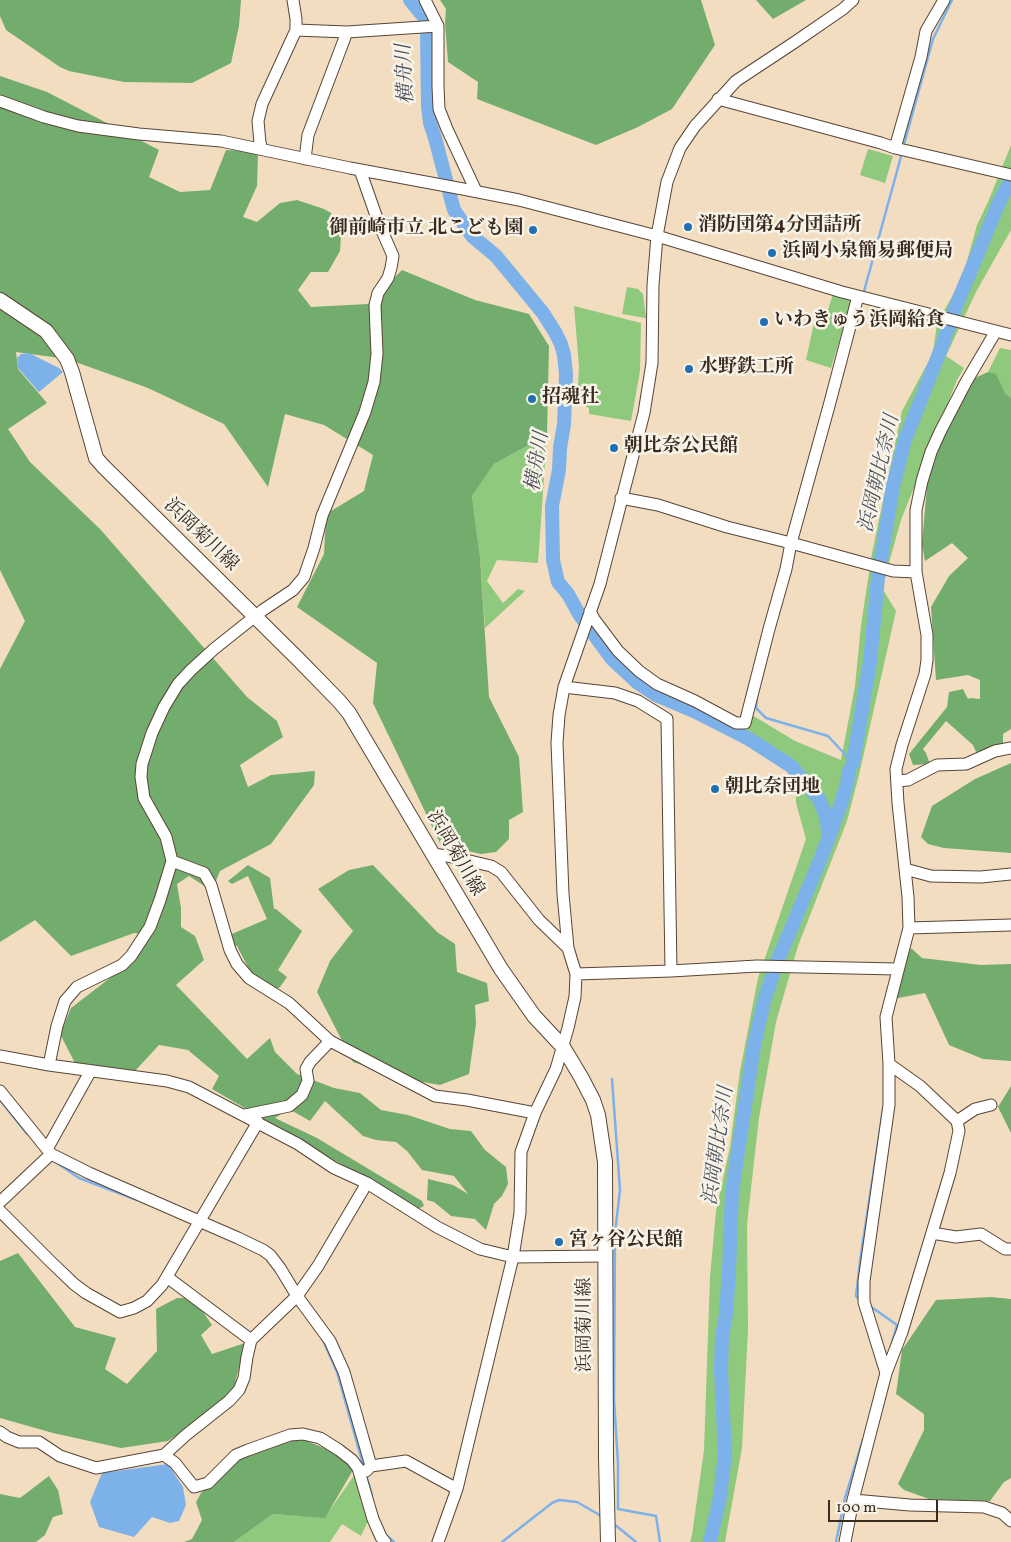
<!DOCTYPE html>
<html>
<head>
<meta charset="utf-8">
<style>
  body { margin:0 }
  #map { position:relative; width:1011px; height:1542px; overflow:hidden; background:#f3ddc0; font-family:Vollkorn,serif }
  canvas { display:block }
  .scale { position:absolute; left:828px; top:1500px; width:110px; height:22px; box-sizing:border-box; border:2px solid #3b2a1e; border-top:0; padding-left:6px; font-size:15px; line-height:18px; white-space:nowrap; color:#3b2a1e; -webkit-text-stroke:4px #f7f3e8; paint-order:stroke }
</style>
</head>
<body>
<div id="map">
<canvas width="1011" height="1542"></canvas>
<div class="scale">100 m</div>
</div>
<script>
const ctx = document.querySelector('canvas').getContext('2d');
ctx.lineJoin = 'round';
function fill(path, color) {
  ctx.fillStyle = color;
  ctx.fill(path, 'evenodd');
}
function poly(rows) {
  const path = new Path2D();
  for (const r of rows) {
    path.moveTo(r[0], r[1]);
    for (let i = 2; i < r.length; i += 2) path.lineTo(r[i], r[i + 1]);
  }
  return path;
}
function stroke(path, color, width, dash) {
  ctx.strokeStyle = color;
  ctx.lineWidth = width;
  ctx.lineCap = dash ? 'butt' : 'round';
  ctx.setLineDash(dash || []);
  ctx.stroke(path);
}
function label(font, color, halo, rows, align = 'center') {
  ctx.font = font + ' Vollkorn,"Noto Serif JP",serif';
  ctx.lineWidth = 5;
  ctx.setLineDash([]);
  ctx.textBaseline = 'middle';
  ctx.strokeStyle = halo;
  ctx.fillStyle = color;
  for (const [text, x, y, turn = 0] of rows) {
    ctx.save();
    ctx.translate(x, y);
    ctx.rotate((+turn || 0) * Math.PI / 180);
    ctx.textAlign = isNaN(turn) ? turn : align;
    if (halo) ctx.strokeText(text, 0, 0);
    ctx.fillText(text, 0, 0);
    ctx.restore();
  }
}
fill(poly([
  [1011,145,1011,230,976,292,946,356,964,368,957,380,901,520,882,588,896,611,859,775,847,821,798,946,776,1022,759,1118,747,1224,748,1329,742,1448,725,1542,690,1542,692,1535,704,1450,710,1277,716,1211,730,1147,740,1071,758,978,806,839,796,803,795,774,745,733,752,715,795,741,841,760,855,686,861,625,872,553,902,411,933,353,937,323,962,279,977,225,988,202],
  [868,149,893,156,885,183,860,175],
  [627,287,638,289,643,294,646,318,622,314],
  [833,294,852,299,831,368,806,360,816,313,827,313],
  [574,306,641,323,640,371,631,421,589,414,589,408,577,402,579,367],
  [1000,348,1011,350,1011,398,1005,393,988,372],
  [547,435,538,563,497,560,487,581,503,603,518,589,525,591,485,628,480,557,472,496,494,464],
  [355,1474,368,1521,361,1536,342,1524,330,1542,234,1542,273,1514,325,1517]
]), '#8fc97e');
fill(poly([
  [0,0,241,0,239,26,231,63,192,83,124,82,69,71,60,67,6,30,0,16],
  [440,0,701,0,715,45,672,109,638,127,596,145,477,99,478,82,448,62,445,23,446,9],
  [756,0,806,0,773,19],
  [0,76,47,92,159,150,149,177,180,192,210,190,226,150,242,151,258,154,257,186,243,217,257,222,280,203,297,200,324,209,331,213,341,236,340,251,328,272,311,272,298,290,311,307,368,304,402,270,475,300,529,314,549,346,547,435,494,464,472,496,480,557,489,697,519,757,523,812,509,820,509,839,496,852,481,854,441,845,373,703,377,663,297,607,324,554,326,514,364,491,373,455,324,425,285,414,268,487,224,424,148,388,67,359,16,352,18,369,47,403,8,429,30,462,100,529,247,697,277,721,283,737,240,765,248,787,271,775,315,771,314,785,271,844,220,871,212,891,189,876,177,884,181,908,181,927,195,936,204,960,176,985,247,1059,270,1038,275,1052,297,1074,334,1088,360,1093,381,1110,408,1115,450,1129,471,1131,485,1150,506,1167,508,1184,502,1196,494,1204,486,1230,475,1219,451,1216,434,1202,427,1200,428,1179,453,1185,468,1194,454,1176,422,1170,407,1151,396,1142,376,1140,363,1136,325,1101,310,1121,289,1109,275,1118,317,1138,422,1201,424,1206,418,1209,212,1089,219,1076,188,1050,159,1045,135,1071,75,1063,60,1034,71,1008,123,968,152,935,134,933,71,956,35,920,0,942,0,669,25,621,0,570],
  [988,372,996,374,1005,393,1011,398,1011,729,1003,734,1003,746,976,752,973,745,946,721,923,749,926,753,930,764,913,765,909,754,947,707,949,692,963,689,968,699,970,698,980,699,980,680,968,675,936,680,931,607,949,576,968,558,952,543,925,561,922,544,928,475,942,434,966,382],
  [1011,763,1011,853,944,848,928,844,921,837,932,806,975,779],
  [248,865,270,878,274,909,276,909,302,931,278,970,287,977,280,987,275,990,251,973,237,946,229,945,227,936,267,919,248,876,232,884,228,881],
  [373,865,437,932,455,944,457,972,487,983,489,1001,475,1005,476,1024,469,1074,440,1085,411,1080,353,1062,317,992,330,961,353,931,318,889,349,870],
  [911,948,922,958,981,965,1011,964,1011,1061,983,1059,949,1045,925,993,893,999,900,972],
  [1011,1086,1011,1133,998,1107],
  [18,1253,75,1327,116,1338,105,1369,127,1384,157,1351,156,1309,177,1298,186,1298,201,1309,212,1325,201,1335,212,1354,245,1343,233,1391,195,1423,168,1441,121,1448,53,1433,0,1418,0,1261],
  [991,1297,1011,1299,1011,1478,1004,1482,990,1501,929,1499,904,1490,898,1484,924,1430,924,1414,896,1394,902,1350,936,1300],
  [304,1440,341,1455,353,1470,325,1518,273,1514,234,1542,184,1542,192,1539,202,1520,196,1502,201,1493,233,1463,282,1442],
  [49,1476,58,1490,63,1514,53,1517,45,1535,36,1542,0,1542,0,1494,20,1498]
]), '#73ad6d');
fill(poly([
  [29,353,59,368,63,372,39,392,18,368,17,358,21,354],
  [168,1464,183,1487,186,1505,179,1521,170,1523,152,1517,134,1537,99,1527,90,1502,102,1473]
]), '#7cb1ea');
stroke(poly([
  [903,148,933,39,952,0],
  [863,295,902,153],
  [757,697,756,708,766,718,828,736,853,763,849,771],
  [612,1079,620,1190,615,1233,614,1399,618,1464,618,1509,656,1516,660,1542],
  [0,1100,27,1134],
  [54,1161,79,1178,137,1200],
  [859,1299,856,1296,861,1254,883,1110],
  [870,1306,897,1325,891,1346],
  [322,1338,337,1372,364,1468],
  [366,1474,372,1495],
  [614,1524,636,1542],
  [386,1535,394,1542],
  [502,1542,552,1503,559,1500,577,1502,603,1517],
  [836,1542,845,1498,863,1439]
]), '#7cb1ea', 2.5);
stroke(poly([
  [410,0,424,17,427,32,428,106,430,123,435,138,454,210,472,236,496,256,543,313,555,332,561,344,564,355,566,374,564,424,560,448,559,470,552,506,553,560,558,582,568,594,579,614,612,659,638,683,656,695,694,711,749,739,791,766,819,799,825,813,829,835],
  [853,763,870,662,878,578,893,486,905,440,944,341,946,333,956,306,1001,198,1011,180],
  [710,1542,720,1497,725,1455,721,1370,722,1337,726,1314,729,1271,732,1192,754,1046,764,1001,777,962,821,858,840,807,847,784,849,771]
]), '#7cb1ea', 14);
const minor = poly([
  [425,0,438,26,438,86,439,109,447,129,476,191],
  [296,30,347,32,438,26],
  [718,99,881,143,895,148,1011,175],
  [0,101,44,117,78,126,139,134,221,141,350,168,463,189,519,200,657,236,842,292,1011,335],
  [895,148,921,57,926,31,944,0],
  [262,149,260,143,258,121,262,104,296,30,296,19,293,0],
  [305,159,308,135,347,32],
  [621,498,658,505,727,527,791,543,893,571,916,572],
  [590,611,594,619,618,651,639,671,657,684,695,701,736,723,745,723,769,629,786,569,791,543,829,406,858,296],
  [564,687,615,693,638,701,667,719,671,971],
  [897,781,908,780,937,765,966,764,995,751,1011,748],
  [433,854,453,857,491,866,501,872,539,920,568,948],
  [172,861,204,873,211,885,230,950,237,964,249,978,289,1003,330,1041,435,1096,467,1100,535,1113],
  [905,869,931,876,981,877,1011,874],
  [909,928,1011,925],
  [576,974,671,971,757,966,897,969],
  [0,1056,49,1065,167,1081,189,1087,298,1144,334,1168,367,1183,437,1227,480,1249,513,1257,606,1256],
  [49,1065,57,1026,65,1001,77,987,122,965,131,956,150,927,160,900,172,861,166,837,144,798,141,777,142,764,152,733,164,707,178,684,191,670,214,649,263,610,293,590,304,577,314,548,322,516,365,412,374,382,377,354,375,305,378,293,388,278,391,268,393,256,379,224,360,170],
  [0,1091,51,1154,89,1173,238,1238,263,1250,270,1255,280,1268,297,1296,330,1341,344,1372,371,1466],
  [245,1115,289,1106,302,1095,308,1081,306,1069,310,1062,330,1041],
  [957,1121,975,1109,991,1105],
  [47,1149,90,1072],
  [0,1202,51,1154],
  [0,1211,50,1261,74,1284,86,1293,120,1312,134,1308,147,1301,162,1285,258,1122],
  [932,1233,956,1237,981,1234,1005,1249,1011,1249],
  [167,1277,251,1340],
  [886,1373,902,1332,950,1173,959,1131,957,1121,920,1086,889,1064],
  [0,1432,7,1437,19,1442,39,1442,60,1456,96,1468,164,1455,186,1435,229,1401,239,1390,244,1378,247,1357,251,1340,297,1296,318,1266,367,1183],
  [164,1455,175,1463,194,1487,208,1483,236,1455,248,1450,290,1435,303,1434,320,1438,339,1450,352,1460,358,1468,373,1519,381,1537,385,1542],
  [366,1471,371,1466,406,1461,457,1489],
  [853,1500,910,1505,984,1507,1002,1513,1011,1521],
  [438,1542,457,1489,513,1257,520,1213,521,1152,535,1113,556,1069,568,1028,575,997,576,974,568,948,563,894,557,743,559,715,564,687,600,584,644,413,652,363,653,285,657,236,667,182,680,148,695,126,736,81,795,42,843,9,853,0],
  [845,1542,853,1500,886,1373,864,1302,864,1281,889,1105,889,1064,886,1017,909,928,908,897,898,803,896,769,902,745,925,674,927,660,927,635,916,572,916,510,922,481,931,452,940,432,966,382,996,331]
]);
const major = poly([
  [0,300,46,331,67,359,72,372,96,458,103,466,299,660,339,701,349,713,501,969,534,1016,563,1047,581,1077,593,1100,598,1115,605,1162,606,1457,608,1542]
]);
stroke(minor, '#574536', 13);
stroke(major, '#574536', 16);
stroke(minor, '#fff', 11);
stroke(major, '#fff', 14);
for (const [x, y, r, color] of [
  [688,227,5,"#1f6fb2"],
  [533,230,5,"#1f6fb2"],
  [772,253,5,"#1f6fb2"],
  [764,322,5,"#1f6fb2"],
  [689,369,5,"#1f6fb2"],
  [532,399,5,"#1f6fb2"],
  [614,448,5,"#1f6fb2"],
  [715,789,5,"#1f6fb2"],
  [559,1242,5,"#1f6fb2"]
]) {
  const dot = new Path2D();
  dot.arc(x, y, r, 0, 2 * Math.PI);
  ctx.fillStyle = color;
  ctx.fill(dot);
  stroke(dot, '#f7f3e8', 2);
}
label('bold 19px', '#3b2a1e', '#f7f3e8', [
  ["消防団第4分団詰所",698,227],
  ["御前崎市立 北こども園",523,230,"right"],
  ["浜岡小泉簡易郵便局",782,253],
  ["いわきゅう浜岡給食",774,322],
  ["水野鉄工所",699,369],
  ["招魂社",542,399],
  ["朝比奈公民館",624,448],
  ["朝比奈団地",725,789],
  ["宮ヶ谷公民館",569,1242]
], 'left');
label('19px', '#3b2a1e', '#f7f3e8', [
  ["浜岡菊川線",200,536,44],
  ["浜岡菊川線",454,854,60],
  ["浜岡菊川線",587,1325,-90]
]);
label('italic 20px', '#4e525b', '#f7f3e8', [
  ["横舟川",407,74,-93],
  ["横舟川",539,462,-81],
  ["浜岡朝比奈川",881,474,-77],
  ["浜岡朝比奈川",720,1146,-82]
]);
</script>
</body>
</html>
